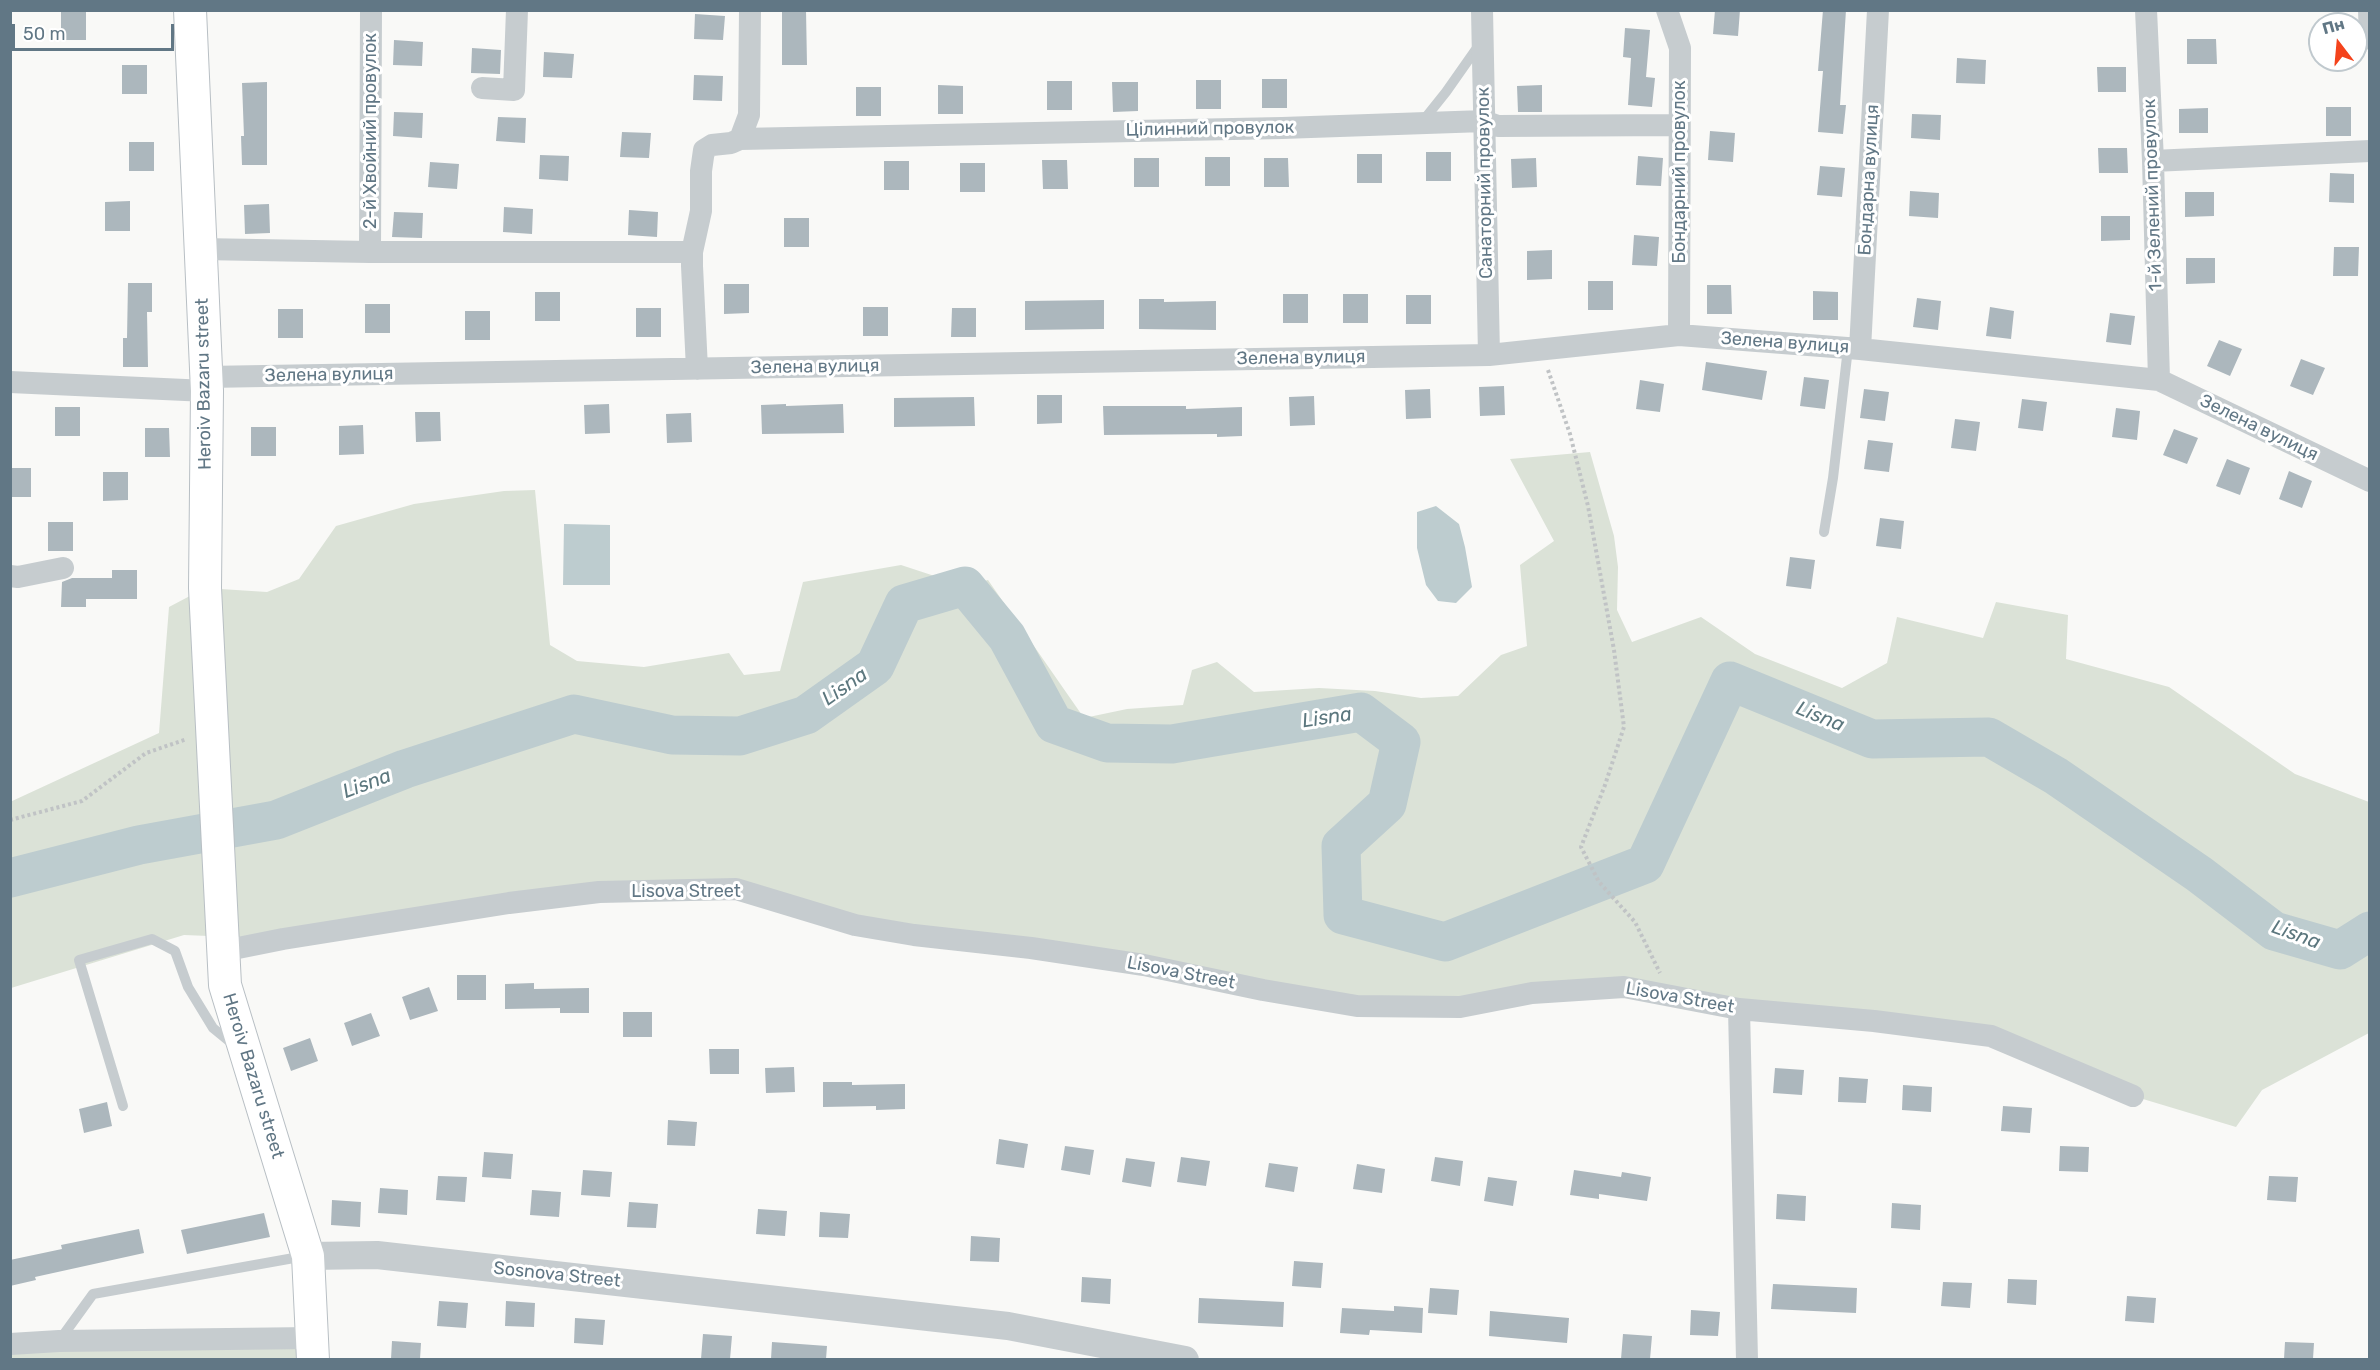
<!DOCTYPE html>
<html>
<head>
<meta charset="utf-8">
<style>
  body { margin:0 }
  #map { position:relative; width:2380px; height:1370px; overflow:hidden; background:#f9f9f7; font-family:Rubik,sans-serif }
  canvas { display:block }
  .frame { position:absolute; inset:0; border:12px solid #617785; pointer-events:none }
  .north { position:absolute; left:2308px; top:12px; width:60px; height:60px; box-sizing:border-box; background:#fff; border:2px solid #c0c9ce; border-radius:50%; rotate:344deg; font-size:16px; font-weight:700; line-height:24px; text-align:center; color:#617785 }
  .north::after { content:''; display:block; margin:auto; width:21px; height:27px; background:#f4431c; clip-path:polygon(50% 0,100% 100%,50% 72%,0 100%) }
  .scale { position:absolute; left:12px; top:24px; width:162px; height:27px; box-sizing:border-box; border:3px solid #617785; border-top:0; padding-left:8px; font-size:18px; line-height:21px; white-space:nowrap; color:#617785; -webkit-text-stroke:4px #fff; paint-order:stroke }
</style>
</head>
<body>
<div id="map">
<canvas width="2380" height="1370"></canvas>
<div class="frame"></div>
<div class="north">Пн</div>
<div class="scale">50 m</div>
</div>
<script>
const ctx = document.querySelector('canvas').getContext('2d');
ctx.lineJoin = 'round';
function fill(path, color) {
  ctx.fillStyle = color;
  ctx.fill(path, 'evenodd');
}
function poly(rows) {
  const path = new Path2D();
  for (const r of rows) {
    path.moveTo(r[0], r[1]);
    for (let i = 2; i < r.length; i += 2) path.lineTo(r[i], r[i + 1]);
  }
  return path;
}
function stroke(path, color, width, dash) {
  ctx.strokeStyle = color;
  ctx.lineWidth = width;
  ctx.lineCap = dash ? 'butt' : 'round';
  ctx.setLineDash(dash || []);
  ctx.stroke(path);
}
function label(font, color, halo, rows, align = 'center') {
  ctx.font = font + ' Rubik,sans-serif';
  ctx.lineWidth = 6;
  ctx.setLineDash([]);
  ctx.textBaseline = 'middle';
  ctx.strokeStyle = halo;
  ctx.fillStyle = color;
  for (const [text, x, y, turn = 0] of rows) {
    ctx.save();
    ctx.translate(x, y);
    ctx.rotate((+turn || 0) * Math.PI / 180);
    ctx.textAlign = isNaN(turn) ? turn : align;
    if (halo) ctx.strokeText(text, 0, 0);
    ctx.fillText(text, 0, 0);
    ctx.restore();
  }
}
fill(poly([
  [1590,452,1614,536,1618,567,1617,610,1632,642,1701,617,1755,654,1842,688,1887,663,1897,617,1983,638,1996,602,2068,615,2066,659,2169,687,2295,774,2369,802,2369,1033,2262,1090,2236,1127,2133,1096,1991,1036,1624,987,1357,1006,914,935,736,889,670,890,283,939,184,935,11,988,10,802,159,733,169,607,205,588,267,592,299,579,336,526,414,504,504,491,535,490,550,645,577,661,644,667,729,653,744,675,780,671,803,582,901,565,965,586,988,580,1084,718,1127,709,1183,705,1192,670,1217,662,1254,692,1319,688,1375,691,1421,698,1458,696,1501,655,1527,646,1520,565,1554,541,1510,459],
  [312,1338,313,1359,11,1360,11,1344]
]), '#dbe2d7');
fill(poly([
  [1436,506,1459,524,1465,547,1472,587,1456,603,1438,601,1426,585,1417,548,1417,512],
  [564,524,610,525,610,585,563,585]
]), '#bdcccf');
stroke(poly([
  [10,878,139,845,276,820,405,769,574,714,672,735,740,736,806,715,875,666,904,604,965,586,1007,637,1054,724,1107,743,1172,744,1361,712,1401,742,1387,804,1341,846,1343,915,1445,942,1645,864,1730,681,1872,739,1989,737,2056,776,2199,874,2274,931,2340,950,2370,931]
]), '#bdcccf', 39);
fill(poly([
  [782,10,806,10,807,65,782,65],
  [1715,10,1740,10,1738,36,1713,34],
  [1823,10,1846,10,1840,105,1846,105,1843,134,1818,132,1823,71,1818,71],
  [61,11,86,11,86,40,61,40],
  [695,14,725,16,723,40,694,39],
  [1625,28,1650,30,1646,77,1655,78,1652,107,1628,105,1631,58,1623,57],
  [2187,39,2216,39,2217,64,2187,64],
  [394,40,423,42,422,66,393,65],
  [472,48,501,50,500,74,471,73],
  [544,52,574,54,572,78,543,77],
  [1957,58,1986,60,1985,84,1956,83],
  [122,65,147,65,147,94,122,94],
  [2097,67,2126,67,2126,92,2098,92],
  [694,75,723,76,722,101,693,100],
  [1262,79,1287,79,1287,108,1262,108],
  [1196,80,1221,80,1221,109,1196,109],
  [1047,81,1072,81,1072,110,1047,110],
  [267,82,267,165,242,165,241,136,244,136,242,83],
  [1112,82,1138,82,1138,111,1113,112],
  [938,85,963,86,963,114,938,114],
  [1542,85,1542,112,1518,112,1517,86],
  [856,87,881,87,881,116,856,116],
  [2326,107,2351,107,2351,136,2326,136],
  [2208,108,2208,133,2179,133,2179,109],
  [394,112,423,113,422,138,393,136],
  [1912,114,1941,115,1940,140,1911,138],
  [498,117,526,118,525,143,496,141],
  [1710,131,1735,133,1733,162,1708,160],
  [622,132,651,133,649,158,620,157],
  [129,142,154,142,154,171,129,171],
  [2098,148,2127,148,2128,173,2099,173],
  [1426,152,1451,152,1451,181,1426,181],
  [1357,154,1382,154,1382,183,1357,183],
  [540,155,569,156,568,181,539,179],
  [1638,156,1663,158,1661,186,1636,185],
  [1205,157,1230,157,1230,186,1205,186],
  [1134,158,1159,158,1159,187,1134,187],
  [1264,158,1288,158,1289,187,1264,187],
  [1536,158,1537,187,1512,188,1511,159],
  [1042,160,1067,160,1068,189,1043,189],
  [884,161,909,161,909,190,884,190],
  [430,162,459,164,457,189,428,187],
  [960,163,985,163,985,192,960,192],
  [1820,166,1845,168,1842,197,1817,195],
  [2330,173,2354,174,2354,203,2329,202],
  [1910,191,1939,193,1938,218,1909,216],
  [2185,192,2214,192,2214,216,2185,217],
  [130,201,130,231,105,231,105,202],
  [269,204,270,233,245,234,244,205],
  [504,207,533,209,532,234,503,232],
  [629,210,658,212,657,237,628,235],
  [394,212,423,213,422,238,392,237],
  [2101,216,2130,216,2130,240,2101,241],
  [784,218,809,218,809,247,784,247],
  [1634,235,1659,237,1657,266,1632,265],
  [2334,247,2359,247,2358,276,2333,276],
  [1552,250,1552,279,1527,280,1527,251],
  [2186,258,2215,258,2215,283,2186,284],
  [1588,281,1613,281,1613,310,1588,310],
  [128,283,152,283,152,312,147,312,148,367,123,367,123,338,127,338],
  [724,284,749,284,749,313,724,314],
  [1707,285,1731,285,1732,314,1707,314],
  [1813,291,1838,292,1838,320,1813,320],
  [535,292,560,292,560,321,535,321],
  [1283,294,1308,294,1308,323,1283,323],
  [1343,294,1368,294,1368,323,1343,323],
  [1406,295,1431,295,1431,324,1406,324],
  [1917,298,1941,301,1938,330,1913,327],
  [1139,299,1164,299,1164,302,1216,301,1216,330,1139,329],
  [1104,300,1104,329,1025,330,1025,301],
  [365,304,390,304,390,333,365,333],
  [863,307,888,307,888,336,863,336],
  [1990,307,2014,311,2011,339,1986,336],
  [636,308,661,308,661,337,636,337],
  [952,308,976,308,976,337,951,337],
  [278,309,303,309,303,338,278,338],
  [465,311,490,311,490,340,465,340],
  [2110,313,2135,316,2131,345,2106,342],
  [2219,340,2242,349,2230,376,2207,366],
  [2301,359,2325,368,2313,395,2290,386],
  [1706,362,1767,371,1762,400,1702,390],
  [1804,377,1829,380,1825,409,1800,406],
  [1640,380,1664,384,1660,412,1636,409],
  [1504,386,1505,415,1480,416,1479,387],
  [1430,389,1431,418,1406,419,1405,390],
  [1864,389,1889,392,1885,421,1860,418],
  [1037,395,1062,395,1062,423,1037,424],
  [1314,396,1315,425,1290,426,1289,397],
  [974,397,975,426,894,427,894,398],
  [2022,399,2047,402,2043,431,2018,428],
  [609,404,610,433,585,434,584,405],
  [786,404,786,406,843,404,844,433,762,434,761,405],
  [1103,406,1186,406,1186,409,1242,407,1242,436,1217,437,1217,434,1104,435],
  [55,407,80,407,80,436,55,436],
  [2116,408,2140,411,2137,440,2112,437],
  [415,412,440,412,441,441,416,442],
  [691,413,692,442,667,443,666,414],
  [1955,419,1980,422,1976,451,1951,448],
  [363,425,364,454,339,455,339,426],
  [251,427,276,427,276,456,251,456],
  [145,428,169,428,170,457,145,457],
  [2174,429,2198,438,2187,464,2163,455],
  [1868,440,1893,443,1889,472,1864,469],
  [2227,459,2250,468,2240,495,2216,486],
  [10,468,31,468,31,497,10,497],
  [2289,471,2312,481,2302,508,2279,499],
  [103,472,128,472,128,500,103,501],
  [1880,518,1904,521,1901,549,1876,546],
  [48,522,73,522,73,551,48,551],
  [1790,557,1815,560,1811,589,1786,586],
  [112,570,137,570,137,599,86,599,86,607,61,607,62,582,72,578,112,578],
  [457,975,486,975,486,1000,457,1000],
  [534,983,534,989,589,988,589,1013,560,1013,560,1008,505,1009,505,984],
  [429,987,438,1011,410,1020,402,997],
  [623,1012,652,1012,652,1037,623,1037],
  [371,1013,380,1036,352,1046,344,1023],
  [310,1038,318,1061,291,1071,283,1048],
  [709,1049,739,1049,739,1074,710,1074],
  [794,1067,795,1092,766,1093,765,1068],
  [1775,1068,1804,1070,1802,1095,1773,1093],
  [1839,1077,1868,1079,1866,1103,1838,1102],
  [823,1082,852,1082,852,1085,905,1084,905,1109,876,1110,876,1106,823,1107],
  [1903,1085,1932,1087,1931,1112,1902,1110],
  [107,1102,112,1126,84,1133,79,1109],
  [2003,1106,2032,1108,2030,1133,2001,1131],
  [668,1120,697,1122,695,1146,667,1145],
  [999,1139,1028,1144,1024,1168,996,1164],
  [1065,1146,1094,1150,1090,1175,1061,1170],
  [2060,1146,2089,1147,2088,1172,2059,1171],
  [484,1152,513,1154,511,1179,482,1177],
  [1181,1157,1210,1161,1206,1186,1177,1182],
  [1435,1157,1463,1161,1460,1186,1431,1181],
  [1126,1158,1155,1162,1151,1187,1122,1182],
  [1269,1163,1298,1167,1294,1192,1265,1187],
  [1357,1164,1385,1169,1382,1193,1353,1189],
  [583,1170,612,1172,610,1197,581,1195],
  [1574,1170,1621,1177,1622,1172,1651,1177,1647,1201,1599,1194,1599,1199,1570,1195],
  [438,1176,467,1177,465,1202,436,1200],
  [2269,1176,2298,1177,2296,1202,2267,1200],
  [1488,1177,1517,1181,1513,1206,1484,1201],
  [380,1188,408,1190,407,1215,378,1213],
  [532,1190,561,1192,559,1217,530,1215],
  [1777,1194,1806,1196,1805,1221,1776,1219],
  [332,1200,361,1202,360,1227,331,1225],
  [629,1202,658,1204,656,1228,627,1227],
  [1892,1203,1921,1205,1920,1230,1891,1228],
  [758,1209,787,1211,785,1236,756,1234],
  [820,1212,850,1214,848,1238,819,1237],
  [264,1213,270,1237,187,1254,181,1230],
  [139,1229,144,1253,35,1277,36,1280,10,1286,10,1260,62,1249,61,1245],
  [971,1236,1000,1238,999,1262,970,1261],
  [1294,1261,1323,1263,1321,1288,1292,1286],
  [1082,1277,1111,1279,1110,1304,1081,1302],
  [2008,1279,2037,1280,2036,1305,2007,1303],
  [1943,1282,1972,1283,1970,1308,1941,1306],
  [1773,1284,1857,1288,1856,1313,1771,1309],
  [1430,1288,1459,1290,1457,1315,1428,1313],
  [2127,1296,2156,1298,2154,1323,2125,1321],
  [1199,1298,1284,1302,1283,1327,1198,1323],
  [439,1301,468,1303,466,1328,437,1326],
  [506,1301,535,1303,534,1327,505,1326],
  [1394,1306,1423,1308,1422,1333,1370,1330,1369,1335,1340,1333,1342,1308,1394,1311],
  [1691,1310,1720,1312,1718,1336,1690,1335],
  [1490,1311,1569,1318,1567,1343,1489,1336],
  [575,1318,605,1320,603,1345,574,1343],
  [703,1334,732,1336,730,1359,701,1359],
  [1623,1334,1652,1336,1650,1359,1621,1359],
  [392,1341,421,1343,420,1359,391,1359],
  [772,1342,827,1346,826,1359,771,1359],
  [2285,1342,2314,1343,2313,1359,2284,1359]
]), '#acb7bd');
const secondary = poly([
  [190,10,207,391,205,588,225,985,308,1256,313,1360]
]);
stroke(secondary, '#b8bfc4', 34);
stroke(poly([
  [1548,370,1570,434,1588,506,1614,650,1624,727,1605,785,1581,847,1599,882,1635,922,1660,973],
  [10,820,82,801,146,753,187,739]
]), '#c0c3c5', 4, [3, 3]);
stroke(poly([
  [1422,122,1446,92,1479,45],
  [1824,532,1833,478,1848,348],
  [123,1106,79,960,152,939,175,951,188,987,213,1028,235,1046],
  [59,1341,93,1294,305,1256]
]), '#c6cccf', 10);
stroke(poly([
  [1482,10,1489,355],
  [1667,10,1680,48,1679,335],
  [2146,10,2153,161,2159,380],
  [2369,10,2370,39],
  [482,88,514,90,517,10],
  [740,139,1282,128,1484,121,1498,126,1679,125],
  [2153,161,2370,151],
  [200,249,370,252,692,252],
  [370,252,371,10],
  [1860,349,1878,10],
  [697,369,692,266,692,252,701,211,701,171,704,150,712,145,731,143,740,139,749,115,750,10],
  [206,377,1489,355,1679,335,1860,349,2159,380,2370,481],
  [10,382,207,391],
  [10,576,18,577,63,568],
  [223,951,283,939,509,903,599,892,736,889,855,925,914,935,1031,948,1144,965,1263,990,1357,1006,1460,1007,1532,993,1624,987,1739,1009,1874,1021,1991,1036,2133,1096],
  [1739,1009,1747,1360],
  [10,1344,59,1341,312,1338]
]), '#c6cccf', 22);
stroke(poly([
  [308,1256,377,1255,1008,1326,1185,1360]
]), '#c6cccf', 28);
stroke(secondary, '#fff', 32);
label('18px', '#617785', '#fff', [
  ["Цілинний провулок",1210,129,-1],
  ["2-й Хвойний провулок",371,131,-90],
  ["Бондарний провулок",1680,172,-90],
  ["Бондарна вулиця",1869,180,-87],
  ["Санаторний провулок",1485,183,-91],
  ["1-й Зелений провулок",2153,195,-92],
  ["Зелена вулиця",1785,343,4],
  ["Зелена вулиця",1301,358,-1],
  ["Зелена вулиця",815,367,-1],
  ["Зелена вулиця",329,375,-1],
  ["Heroiv Bazaru street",204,384,-91],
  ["Зелена вулиця",2259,428,26],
  ["Lisova Street",686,892],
  ["Lisova Street",1181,973,11],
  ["Lisova Street",1680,998,10],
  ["Heroiv Bazaru street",253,1076,73],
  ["Sosnova Street",557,1275,6]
]);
label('italic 20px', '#5c777e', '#fff', [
  ["Lisna",845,687,-35],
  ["Lisna",1820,717,22],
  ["Lisna",1327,718,-9],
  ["Lisna",367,784,-21],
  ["Lisna",2296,935,20]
]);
</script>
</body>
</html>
